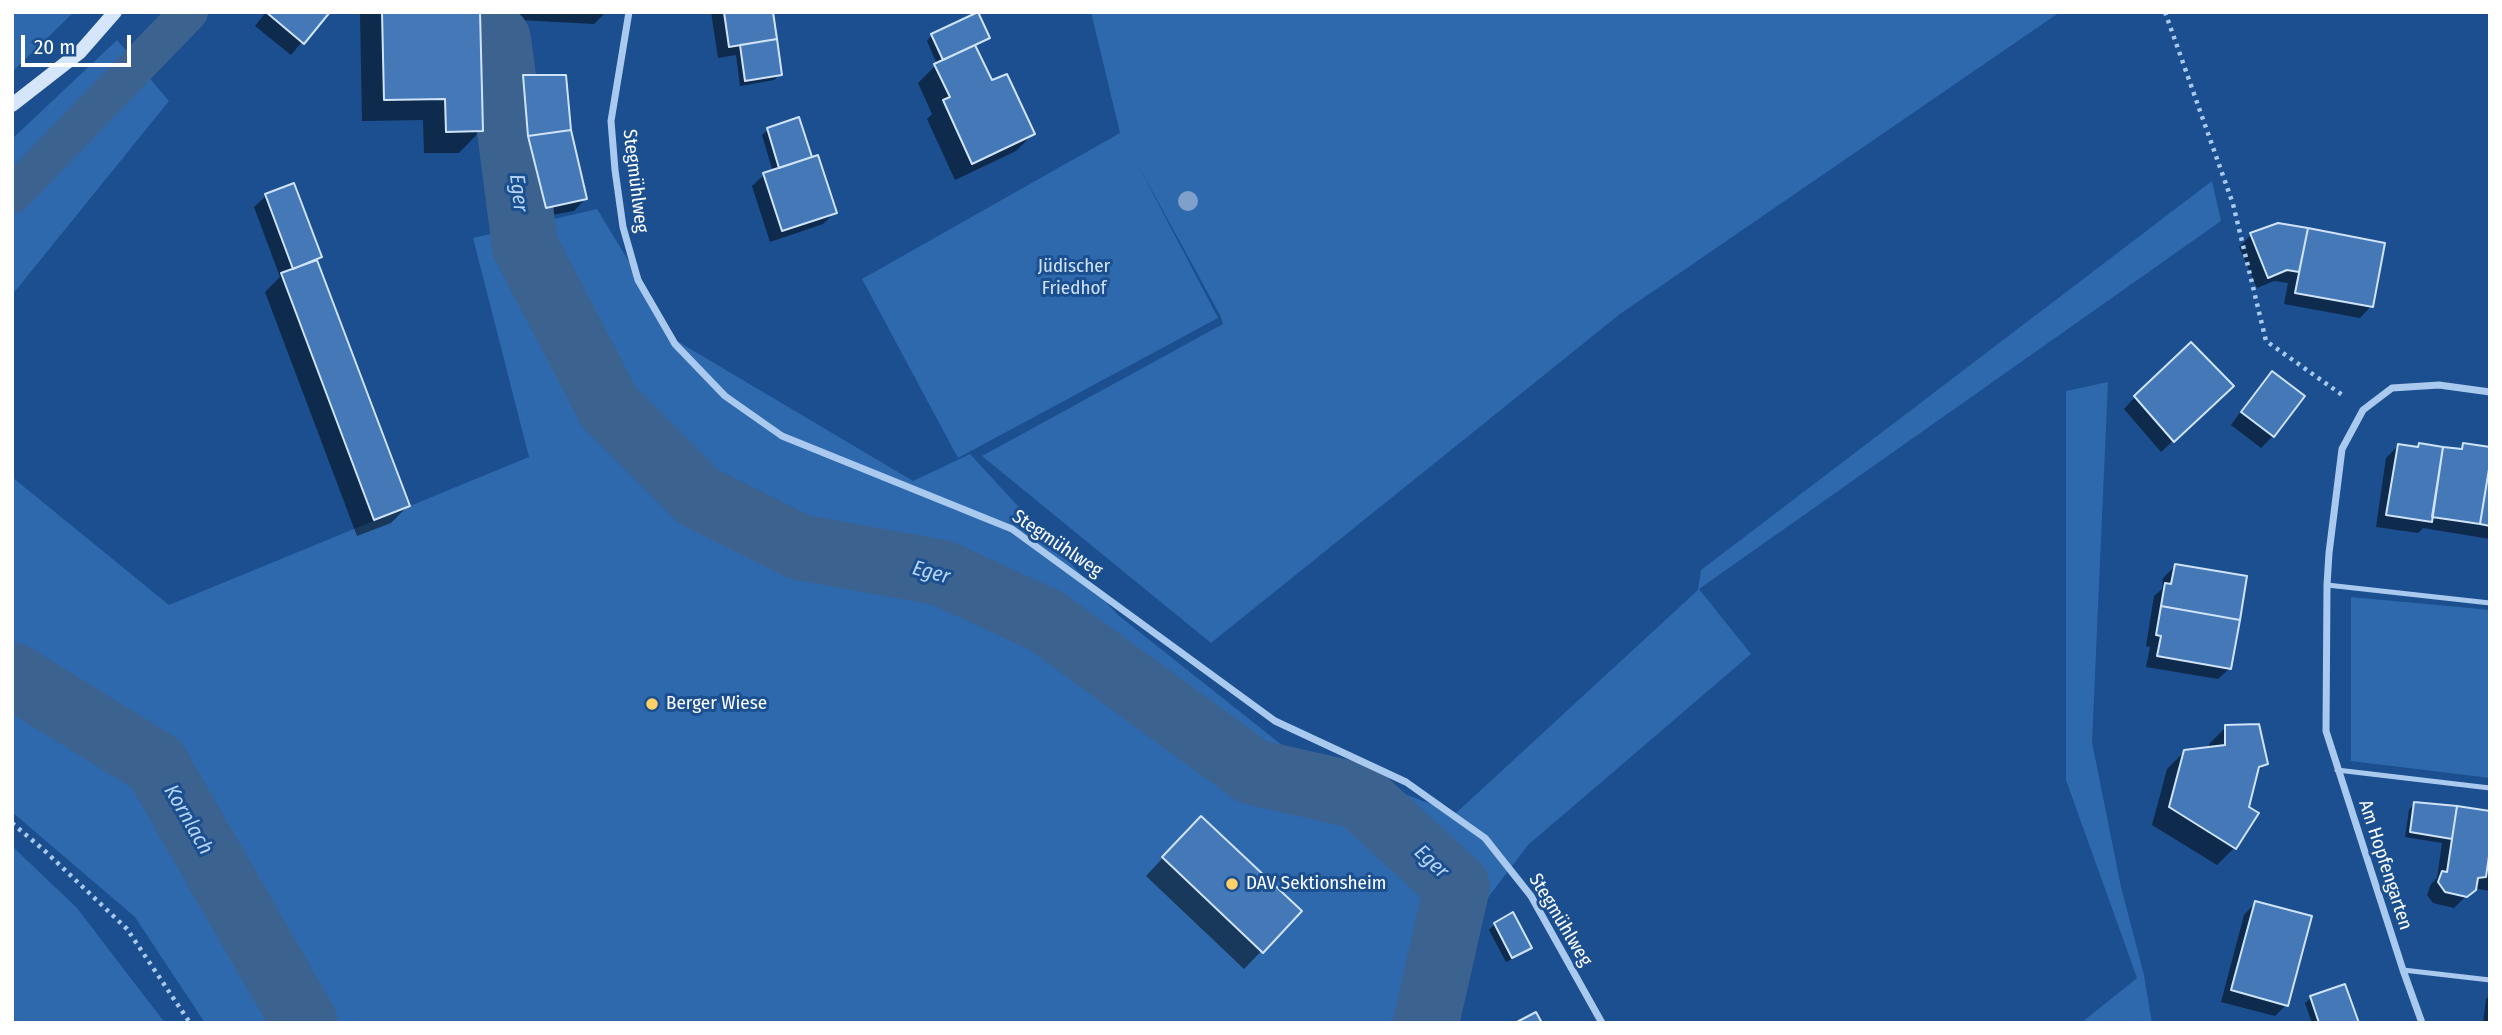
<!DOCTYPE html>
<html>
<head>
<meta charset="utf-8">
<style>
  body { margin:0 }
  #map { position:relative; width:2502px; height:1035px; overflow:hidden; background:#1b4f8f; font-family:"Fira Sans Condensed",sans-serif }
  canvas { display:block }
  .frame { position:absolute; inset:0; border:14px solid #fff; pointer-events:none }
  .scale { position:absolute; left:21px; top:35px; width:110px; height:32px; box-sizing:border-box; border:4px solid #fff; border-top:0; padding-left:9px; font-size:21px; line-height:24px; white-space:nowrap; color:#fff; -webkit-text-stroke:5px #1b4f8f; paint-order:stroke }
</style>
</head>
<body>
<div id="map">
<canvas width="2502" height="1035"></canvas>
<div class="frame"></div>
<div class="scale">20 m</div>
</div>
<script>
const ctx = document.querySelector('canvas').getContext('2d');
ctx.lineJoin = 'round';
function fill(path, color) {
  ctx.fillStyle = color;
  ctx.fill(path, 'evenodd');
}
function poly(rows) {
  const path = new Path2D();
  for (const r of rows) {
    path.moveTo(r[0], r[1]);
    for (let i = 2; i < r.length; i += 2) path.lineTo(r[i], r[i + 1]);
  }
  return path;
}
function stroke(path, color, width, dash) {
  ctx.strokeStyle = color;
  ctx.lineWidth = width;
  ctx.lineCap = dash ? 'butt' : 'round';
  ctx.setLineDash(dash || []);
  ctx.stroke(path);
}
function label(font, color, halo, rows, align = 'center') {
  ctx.font = font + ' "Fira Sans Condensed",sans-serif';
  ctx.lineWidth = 6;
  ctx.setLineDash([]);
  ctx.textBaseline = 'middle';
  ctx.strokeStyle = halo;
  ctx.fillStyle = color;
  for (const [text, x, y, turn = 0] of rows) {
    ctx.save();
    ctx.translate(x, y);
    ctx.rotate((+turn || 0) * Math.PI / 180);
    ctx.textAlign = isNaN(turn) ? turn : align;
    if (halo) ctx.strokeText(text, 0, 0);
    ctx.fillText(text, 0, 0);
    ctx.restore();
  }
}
fill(poly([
  [12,12,74,12,12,72],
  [1091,12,2060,12,1620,314,1211,643,982,456,1223,324,1221,317,1137,163,1218,318,958,458,862,279,1120,133],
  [117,40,169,101,12,295,12,139],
  [2212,181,2221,221,1699,589,1751,654,1528,845,1454,942,1453,1023,336,1023,175,751,65,674,12,644,12,477,169,605,529,457,473,238,597,209,677,341,913,481,970,454,1118,615,1292,753,1456,813,1698,590,1701,570],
  [2108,382,2092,742,2121,887,2144,975,2152,1023,2081,1023,2137,978,2066,780,2066,391],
  [2351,597,2490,610,2490,778,2351,761],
  [12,697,143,775,165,808,288,1023,205,1023,135,917,12,812],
  [12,846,77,908,165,1023,12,1023]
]), '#2e69ad');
fill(poly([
  [266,12,327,12,291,55,255,26],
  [360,12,478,12,481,130,459,153,424,153,423,120,362,121],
  [501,12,606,12,594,24,501,19],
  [711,12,771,12,780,74,774,80,740,86,736,55,718,58],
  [932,35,988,38,974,47,991,83,1033,134,1016,151,955,180,927,119,932,114,918,83,937,64,927,41],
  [524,77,569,130,585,199,574,211,535,218,516,149,512,88],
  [768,130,805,161,835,212,823,224,770,242,752,186,764,175,773,172,762,135],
  [266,196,320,257,316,262,408,506,391,523,357,536,265,292,280,277,254,207],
  [2279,225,2383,245,2371,306,2360,318,2284,304,2288,283,2274,281,2257,288,2239,247,2251,235],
  [2272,374,2273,436,2261,448,2231,425,2260,385],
  [2135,397,2220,397,2161,452,2124,409],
  [2419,444,2458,450,2464,444,2490,449,2490,539,2423,528,2418,533,2376,527,2386,458,2398,446,2415,449],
  [2175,566,2230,668,2218,679,2146,667,2150,647,2146,646,2154,596,2162,589,2163,578],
  [2226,727,2266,763,2256,774,2247,807,2257,813,2234,848,2217,865,2152,825,2167,769,2184,752,2209,749,2209,744],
  [2414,804,2490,812,2490,891,2474,888,2454,908,2433,903,2427,895,2431,884,2437,878,2442,843,2405,837,2409,810],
  [1184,835,1300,911,1244,969,1146,876],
  [2255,903,2286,1005,2275,1016,2221,1002,2244,915],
  [1495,924,1530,947,1524,953,1506,962,1489,930],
  [2490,995,2490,1023,2483,1023,2486,999],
  [2311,998,2357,1023,2312,1023,2305,1003]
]), '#0007');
stroke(poly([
  [12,195,189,12]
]), '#3c6290', 38);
stroke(poly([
  [498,39,525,246,609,407,699,497,799,547,942,573,1046,621,1253,772,1359,796,1457,886,1426,1023],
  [12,675,156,764,305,1023]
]), '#3c6290', 66);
const building = poly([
  [266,12,330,12,304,44,266,12],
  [382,12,480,12,483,131,446,132,445,99,384,100,382,12],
  [724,12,773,12,777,39,729,47,724,12],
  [978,12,990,38,943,60,931,34,978,12],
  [777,39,782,75,745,81,740,45,777,39],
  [975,45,992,80,1007,74,1035,134,972,164,943,100,950,97,934,64,975,45],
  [523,75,566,75,571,130,528,136,523,75],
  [799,117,812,157,779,168,767,128,799,117],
  [571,130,587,199,546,208,528,136,571,130],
  [818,155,837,213,782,231,763,173,818,155],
  [294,183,322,257,293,269,265,194,294,183],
  [2278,223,2308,228,2299,272,2287,270,2268,278,2250,233,2278,223],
  [2308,228,2385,243,2373,307,2295,293,2308,228],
  [317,260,410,506,374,520,281,273,317,260],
  [2191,342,2234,386,2174,442,2134,396,2191,342],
  [2272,371,2305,396,2274,437,2241,412,2272,371],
  [2419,443,2443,447,2432,522,2386,515,2398,444,2418,447,2419,443],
  [2463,443,2490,447,2490,463,2480,524,2432,517,2443,447,2462,449,2463,443],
  [2490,463,2490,526,2480,524,2490,463],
  [2175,564,2247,576,2240,620,2161,606,2165,583,2171,584,2175,564],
  [2161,606,2240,620,2231,669,2157,656,2161,636,2156,635,2161,606],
  [2259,724,2268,764,2259,767,2249,807,2259,813,2236,849,2169,807,2184,750,2225,745,2225,725,2259,724],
  [2414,802,2457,806,2452,839,2410,832,2414,802],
  [2457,806,2490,811,2490,849,2486,877,2478,878,2476,890,2467,897,2445,892,2438,882,2442,871,2447,872,2457,806],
  [1201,816,1302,911,1263,953,1162,857,1201,816],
  [2255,901,2312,916,2288,1006,2231,990,2255,901],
  [1513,912,1532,948,1512,958,1494,923,1513,912],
  [2345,984,2359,1023,2319,1023,2310,996,2345,984],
  [1536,1012,1542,1023,1515,1023,1536,1012]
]);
fill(building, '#4478b7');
stroke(building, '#cfe3fa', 2);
stroke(poly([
  [2165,12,2233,204,2266,341,2345,397],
  [12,823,46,852,127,929,190,1023]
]), '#a9c9ee', 4.5, [3.5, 5]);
stroke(poly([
  [2327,585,2490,603],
  [2337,770,2490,788],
  [2403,970,2490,980]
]), '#a9c9ee', 5);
stroke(poly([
  [629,12,611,121,615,170,623,227,638,280,675,344,725,396,782,436,1012,529,1275,721,1406,782,1485,838,1531,896,1602,1023],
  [2422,1023,2403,970,2326,731,2327,585,2329,553,2342,449,2363,410,2392,388,2439,385,2490,392]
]), '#a9c9ee', 7);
stroke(poly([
  [12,105,80,52,115,12]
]), '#d6e6fa', 14);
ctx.fillStyle = '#7ea0ca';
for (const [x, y] of [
  [1188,201]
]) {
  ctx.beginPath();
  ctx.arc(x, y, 10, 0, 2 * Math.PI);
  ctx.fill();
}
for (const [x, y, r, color] of [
  [652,704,7,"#ffd166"],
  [1232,884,7,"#ffd166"]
]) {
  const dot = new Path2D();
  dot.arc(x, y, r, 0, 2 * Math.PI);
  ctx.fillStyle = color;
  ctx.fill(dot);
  stroke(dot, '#1b4f8f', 2.5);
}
label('19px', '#fff', '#1b4f8f', [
  ["Stegmühlweg",635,181,83],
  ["Stegmühlweg",1057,544,34],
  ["Am Hopfengarten",2385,865,72],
  ["Stegmühlweg",1560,920,59]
]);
label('19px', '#cfe3fa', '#1b4f8f', [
  ["Jüdischer",1074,267],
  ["Friedhof",1074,289]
]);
label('19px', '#fff', '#1b4f8f', [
  ["Berger Wiese",666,704],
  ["DAV Sektionsheim",1246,884]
], 'left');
label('italic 21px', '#b5d3f5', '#1b4f8f', [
  ["Eger",518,193,83],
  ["Eger",931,573,15],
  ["Kornlach",188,820,60],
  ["Eger",1431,862,43]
]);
</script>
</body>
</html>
